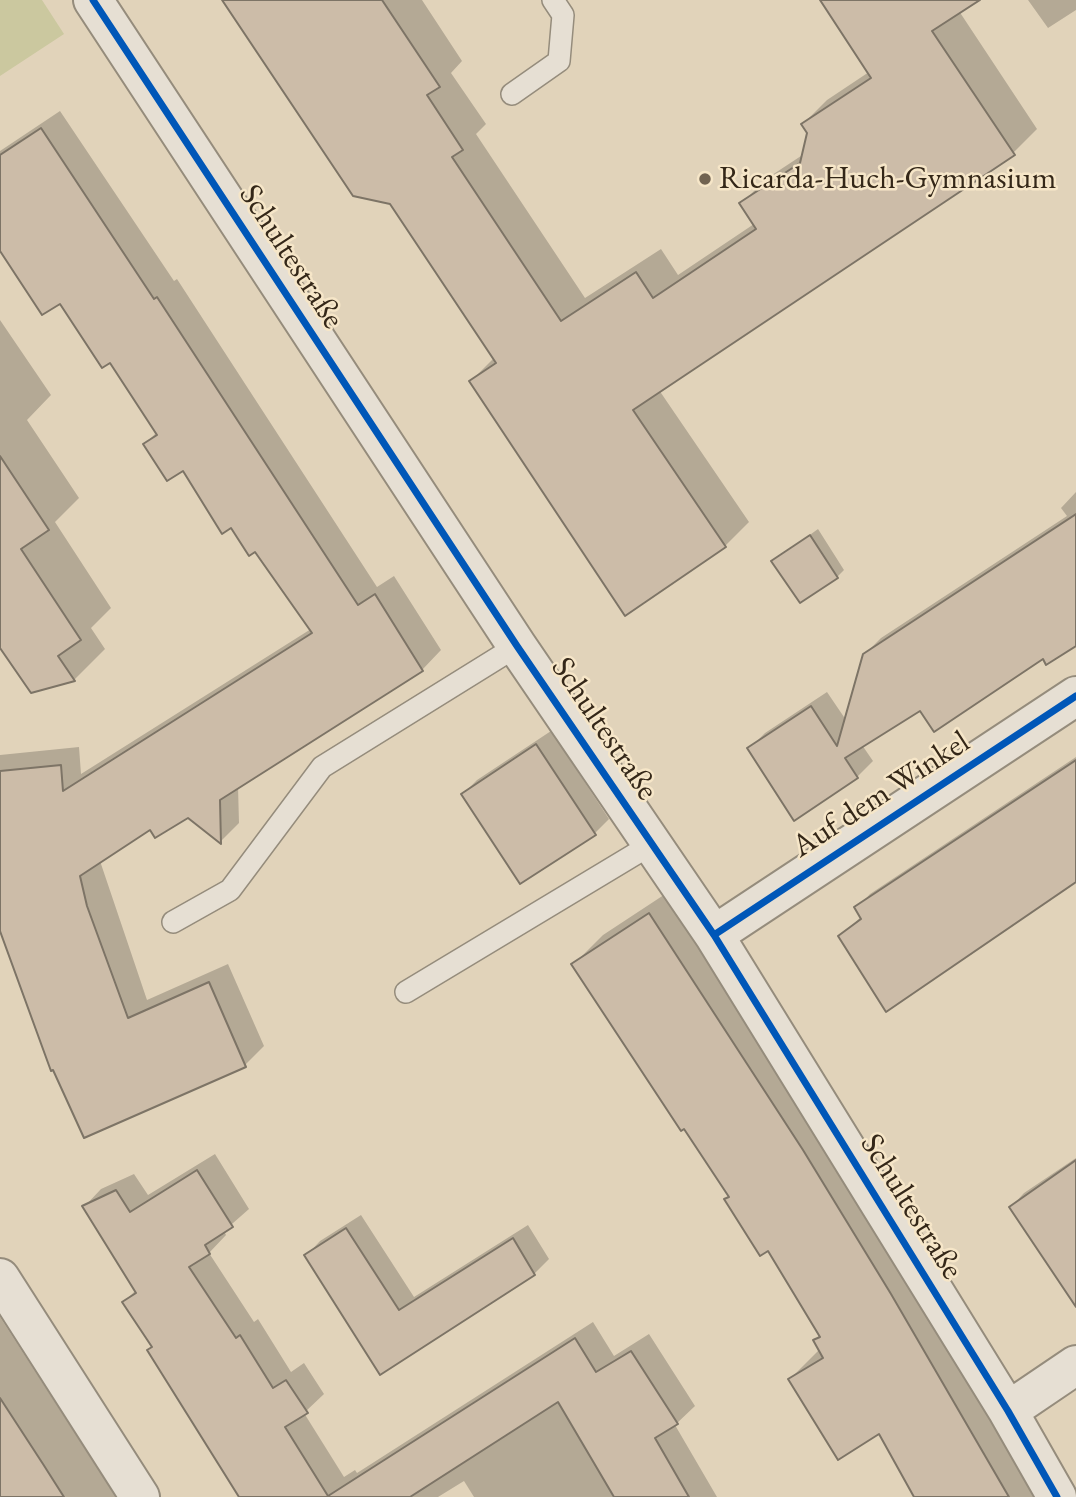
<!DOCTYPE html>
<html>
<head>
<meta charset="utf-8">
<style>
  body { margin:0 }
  canvas { display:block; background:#e1d3ba }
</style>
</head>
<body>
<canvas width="1076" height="1497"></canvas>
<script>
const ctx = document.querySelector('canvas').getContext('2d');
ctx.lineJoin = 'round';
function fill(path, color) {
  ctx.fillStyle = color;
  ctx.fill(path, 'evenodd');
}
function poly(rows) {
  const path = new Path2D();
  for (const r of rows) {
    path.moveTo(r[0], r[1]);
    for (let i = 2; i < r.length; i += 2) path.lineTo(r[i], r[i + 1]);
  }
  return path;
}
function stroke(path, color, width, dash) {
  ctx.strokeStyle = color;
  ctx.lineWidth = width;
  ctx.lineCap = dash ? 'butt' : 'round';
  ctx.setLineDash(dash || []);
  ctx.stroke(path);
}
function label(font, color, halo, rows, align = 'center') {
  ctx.font = font + ' "EB Garamond",serif';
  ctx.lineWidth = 5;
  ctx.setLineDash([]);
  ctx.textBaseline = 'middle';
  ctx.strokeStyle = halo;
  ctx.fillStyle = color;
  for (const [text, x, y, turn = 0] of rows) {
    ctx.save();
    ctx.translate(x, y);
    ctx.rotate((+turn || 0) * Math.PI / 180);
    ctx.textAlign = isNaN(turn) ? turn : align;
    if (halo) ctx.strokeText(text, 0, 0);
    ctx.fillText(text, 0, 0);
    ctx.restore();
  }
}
fill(poly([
  [0,0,42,0,64,34,0,76]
]), '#cbc89f');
fill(poly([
  [231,0,422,0,462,61,451,73,486,124,476,134,585,298,661,249,678,275,754,224,742,203,766,179,804,154,809,133,803,124,827,100,869,72,822,0,977,0,959,11,1037,129,1013,153,659,390,749,522,725,546,626,614,471,381,494,358,391,202],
  [1028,0,1076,0,1076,10,1048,28],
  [60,111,174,281,177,279,377,587,394,576,441,650,422,670,238,786,239,823,221,841,189,815,151,828,100,861,147,1000,228,964,264,1046,245,1065,85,1135,0,924,0,755,79,747,81,774,311,629,256,549,183,468,145,444,157,432,110,360,60,301,0,248,0,151],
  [0,320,51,395,27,420,79,498,55,522,111,608,91,628,105,649,74,680,0,644],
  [1076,492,1076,643,920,709,862,745,873,761,857,777,749,749,765,733,827,692,846,720,865,654,881,638,1067,516,1061,508],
  [818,529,844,570,837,577,774,561],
  [551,731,609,819,595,833,520,882,463,794,477,780],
  [1076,757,1076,882,991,936,978,949,887,1009,840,936,862,916,857,908,870,894],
  [679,885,1054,1497,918,1497,880,1432,790,1379,820,1349,816,1341,821,1335,768,1249,726,1200,730,1196,574,964,603,935],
  [215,1154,249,1209,224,1231,226,1235,209,1253,254,1322,258,1319,291,1372,304,1363,324,1394,304,1413,344,1477,355,1470,357,1473,593,1322,614,1356,649,1334,695,1406,675,1425,717,1497,474,1497,464,1481,438,1497,242,1497,124,1302,136,1290,84,1207,101,1189,134,1174,148,1195],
  [1076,1158,1076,1266,1011,1207,1024,1193],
  [361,1215,414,1297,528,1225,549,1259,534,1274,381,1373,306,1256,320,1241],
  [0,1317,116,1497,0,1497]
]), '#0003');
const building = poly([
  [222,0,382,0,440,87,427,95,463,150,452,157,561,321,636,272,653,298,756,229,739,203,800,163,807,133,801,124,871,78,820,0,980,0,932,31,1015,155,633,410,726,547,625,616,469,381,496,363,390,204,353,196,222,0],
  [41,128,154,299,157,297,358,605,375,594,423,671,220,800,221,844,188,818,155,838,150,830,80,876,87,906,128,1018,209,982,246,1067,84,1138,53,1070,51,1071,0,931,0,771,61,765,63,791,312,633,255,552,249,556,231,528,222,534,183,471,167,481,143,444,157,435,110,363,102,368,60,304,42,315,0,251,0,155,41,128],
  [0,456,49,530,21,549,81,640,58,656,75,681,31,693,0,648,0,456],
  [1076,514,1076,646,1046,665,1043,659,934,732,920,711,845,758,858,778,794,821,747,748,811,706,837,746,863,654,1076,514],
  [810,535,838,578,800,603,771,561,810,535],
  [536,744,596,835,520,884,461,794,536,744],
  [1076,760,1076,882,886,1012,838,936,861,919,854,907,1076,760],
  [649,913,803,1150,891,1294,1009,1497,914,1497,879,1434,838,1460,788,1379,823,1358,813,1340,820,1337,768,1251,760,1256,724,1199,729,1197,684,1129,681,1131,571,964,649,913],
  [1076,1160,1076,1307,1009,1207,1076,1160],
  [197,1170,233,1227,205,1245,210,1254,189,1267,236,1338,240,1335,273,1388,286,1380,308,1413,285,1427,328,1496,575,1338,596,1372,631,1351,678,1424,655,1438,689,1497,614,1497,558,1402,410,1497,239,1497,147,1350,152,1347,122,1302,136,1293,82,1206,116,1190,130,1212,197,1170],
  [346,1228,399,1310,513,1238,535,1275,380,1375,304,1255,346,1228],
  [0,1398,43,1464,64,1497,0,1497,0,1398]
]);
fill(building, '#ccbca8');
stroke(building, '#7d7466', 2);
const lane = poly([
  [512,94,559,61,563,15,553,0],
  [173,922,230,890,322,767,517,646],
  [406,992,652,844]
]);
const street = poly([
  [93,0,517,646,714,935,1008,1411,1057,1497],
  [714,935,1076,696],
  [0,1278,140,1497],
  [1008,1411,1076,1365]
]);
stroke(lane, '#958c7c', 24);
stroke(street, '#958c7c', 42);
stroke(lane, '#e6dfd3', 21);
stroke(street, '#e6dfd3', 38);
stroke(poly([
  [93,0,517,646,714,935,1008,1411,1057,1497],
  [714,935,1076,696]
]), '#0057b8', 7);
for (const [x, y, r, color] of [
  [705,179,7,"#716351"]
]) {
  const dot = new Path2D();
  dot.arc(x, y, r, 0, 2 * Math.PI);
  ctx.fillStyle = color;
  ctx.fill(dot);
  stroke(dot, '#f6e6c8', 2.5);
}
label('32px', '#342718', '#f6e6c8', [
  ["Ricarda-Huch-Gymnasium",719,179]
], 'left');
label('32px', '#342718', '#f6e6c8', [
  ["Schultestraße",291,257,57],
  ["Schultestraße",604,729,56],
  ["Auf dem Winkel",881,795,-33],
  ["Schultestraße",911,1207,58]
]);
</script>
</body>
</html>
